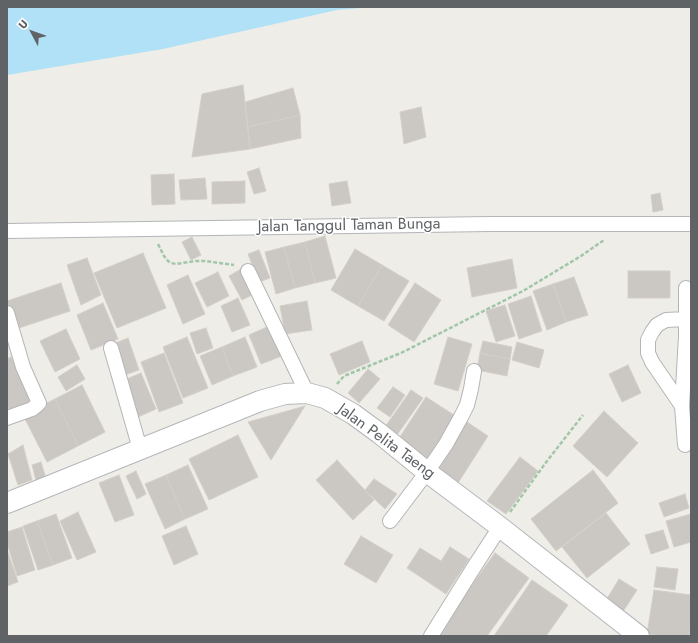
<!DOCTYPE html>
<html>
<head>
<meta charset="utf-8">
<style>
  body { margin:0 }
  #map { position:relative; width:698px; height:643px; overflow:hidden; background:#efede8; font-family:Jost,sans-serif }
  canvas { display:block }
  .frame { position:absolute; inset:0; border:8px solid #5f6366; pointer-events:none }
  .north { position:absolute; left:12px; top:12px; width:40px; height:40px; -webkit-text-stroke:3px #fff; paint-order:stroke; rotate:311deg; font-size:11px; font-weight:700; line-height:16px; text-align:center; color:#5f6366 }
  .north::after { content:''; display:block; margin:auto; width:14px; height:18px; background:#5f6366; clip-path:polygon(50% 0,100% 100%,50% 72%,0 100%) }
</style>
</head>
<body>
<div id="map">
<canvas width="698" height="643"></canvas>
<div class="frame"></div>
<div class="north">U</div>
</div>
<script>
const ctx = document.querySelector('canvas').getContext('2d');
ctx.lineJoin = 'round';
function fill(path, color) {
  ctx.fillStyle = color;
  ctx.fill(path, 'evenodd');
}
function poly(rows) {
  const path = new Path2D();
  for (const r of rows) {
    path.moveTo(r[0], r[1]);
    for (let i = 2; i < r.length; i += 2) path.lineTo(r[i], r[i + 1]);
  }
  return path;
}
function stroke(path, color, width, dash) {
  ctx.strokeStyle = color;
  ctx.lineWidth = width;
  ctx.lineCap = dash ? 'butt' : 'round';
  ctx.setLineDash(dash || []);
  ctx.stroke(path);
}
function label(font, color, halo, rows, align = 'center') {
  ctx.font = font + ' Jost,sans-serif';
  ctx.lineWidth = 3;
  ctx.setLineDash([]);
  ctx.textBaseline = 'middle';
  ctx.strokeStyle = halo;
  ctx.fillStyle = color;
  for (const [text, x, y, turn = 0] of rows) {
    ctx.save();
    ctx.translate(x, y);
    ctx.rotate((+turn || 0) * Math.PI / 180);
    ctx.textAlign = isNaN(turn) ? turn : align;
    if (halo) ctx.strokeText(text, 0, 0);
    ctx.fillText(text, 0, 0);
    ctx.restore();
  }
}
fill(poly([
  [7,7,371,7,337,10,163,49,7,75]
]), '#b0e1f7');
const building = poly([
  [243,85,250,149,192,157,202,94,243,85],
  [293,88,300,115,248,127,245,102,293,88],
  [421,107,426,137,404,144,400,112,421,107],
  [300,115,301,138,250,149,248,127,300,115],
  [259,168,266,191,254,194,247,172,259,168],
  [174,174,175,204,152,205,151,175,174,174],
  [205,178,207,199,181,200,179,180,205,178],
  [245,181,245,203,212,204,212,182,245,181],
  [347,181,351,203,332,206,329,184,347,181],
  [660,193,663,210,653,212,651,195,660,193],
  [325,236,336,278,315,283,305,242,325,236],
  [192,237,201,255,191,260,182,242,192,237],
  [305,242,315,283,295,288,284,247,305,242],
  [284,247,295,288,276,294,265,252,284,247],
  [355,249,382,265,358,306,331,290,355,249],
  [259,250,270,278,259,282,248,254,259,250],
  [143,253,166,308,117,328,94,273,143,253],
  [87,258,101,295,81,305,67,265,87,258],
  [512,259,517,288,472,297,467,268,512,259],
  [382,265,409,281,384,321,358,306,382,265],
  [241,269,254,294,242,300,229,276,241,269],
  [628,271,670,271,670,298,628,298,628,271],
  [218,272,229,296,207,307,195,283,218,272],
  [188,275,205,314,183,324,167,285,188,275],
  [574,277,588,315,566,322,553,284,574,277],
  [61,283,70,311,16,329,7,301,61,283],
  [415,283,441,300,414,342,388,325,415,283],
  [553,284,566,322,547,330,533,291,553,284],
  [531,296,542,331,519,339,508,304,531,296],
  [238,298,250,325,232,332,221,306,238,298],
  [307,301,312,330,285,334,280,306,307,301],
  [103,303,118,339,91,350,77,315,103,303],
  [505,305,515,336,496,342,486,311,505,305],
  [269,326,282,356,261,364,249,335,269,326],
  [206,328,213,348,197,354,190,333,206,328],
  [66,329,80,359,55,372,40,341,66,329],
  [187,337,208,388,183,398,163,347,187,337],
  [245,337,257,367,233,376,222,347,245,337],
  [448,337,472,344,458,391,434,384,448,337],
  [128,338,139,370,122,376,111,345,128,338],
  [362,341,370,362,339,375,330,354,362,341],
  [483,341,512,347,510,359,480,353,483,341],
  [517,342,544,350,539,368,512,360,517,342],
  [222,347,233,376,212,385,200,356,222,347],
  [164,353,183,403,159,412,141,362,164,353],
  [480,353,510,359,507,376,477,370,480,353],
  [11,357,34,400,11,413,7,405,7,359,11,357],
  [77,365,85,379,66,391,58,377,77,365],
  [628,365,641,393,622,402,609,374,628,365],
  [368,369,380,379,359,403,348,393,368,369],
  [141,373,156,409,138,417,122,381,141,373],
  [82,385,105,432,78,446,55,399,82,385],
  [393,387,405,395,390,417,377,408,393,387],
  [411,390,423,398,397,435,385,427,411,390],
  [426,397,457,417,427,463,396,443,426,397],
  [55,399,78,446,47,462,23,415,55,399],
  [305,406,271,460,248,422,305,406],
  [604,411,638,443,607,477,573,446,604,411],
  [464,420,488,436,458,483,433,467,464,420],
  [238,435,258,477,209,500,189,459,238,435],
  [23,445,32,480,18,485,8,454,23,445],
  [520,457,538,471,506,514,487,501,520,457],
  [337,460,374,500,353,520,316,480,337,460],
  [41,462,47,482,37,484,32,465,41,462],
  [188,465,208,509,185,519,166,475,188,465],
  [593,470,618,503,556,551,531,519,593,470],
  [136,471,146,494,137,499,126,476,136,471],
  [119,475,134,515,115,522,99,483,119,475],
  [166,475,185,519,165,529,145,484,166,475],
  [374,479,397,494,385,509,365,490,374,479],
  [685,494,689,508,664,517,659,503,685,494],
  [78,512,96,552,77,560,60,521,78,512],
  [606,513,630,544,587,578,562,547,606,513],
  [56,514,72,558,53,565,37,521,56,514],
  [691,514,691,542,674,547,666,521,691,514],
  [37,521,53,565,38,570,23,526,37,521],
  [186,526,198,554,174,565,162,536,186,526],
  [22,527,35,570,17,576,7,543,7,532,22,527],
  [663,530,669,548,651,554,645,535,663,530],
  [361,536,393,555,376,583,344,564,361,536],
  [450,547,469,559,446,594,407,568,420,548,441,561,450,547],
  [7,550,18,582,7,586,7,550],
  [495,553,529,578,487,636,435,636,495,553],
  [657,567,678,569,675,590,654,587,657,567],
  [619,579,637,590,622,613,605,602,619,579],
  [532,580,568,605,546,636,494,636,532,580],
  [654,590,691,595,691,625,689,636,661,636,647,634,654,590]
]);
fill(building, '#cbc8c4');
stroke(building, '#d4cec6', 1);
const street = poly([
  [7,231,490,224,691,224],
  [248,271,307,393],
  [7,313,23,367,39,403,37,405,32,409,7,418],
  [111,348,140,449],
  [682,406,652,362,648,353,648,340,652,332,657,325,666,320,686,319],
  [685,445,682,406,686,336,686,288],
  [390,521,427,472,446,444,461,417,467,405,471,389,474,371],
  [431,636,474,567,500,527]
]);
const secondary = poly([
  [7,503,260,401,285,394,307,393,325,398,353,414,379,433,427,472,500,527,639,636]
]);
stroke(street, '#b3b5b8', 16);
stroke(secondary, '#b4b7ba', 22);
stroke(poly([
  [158,244,164,256,168,261,171,263,176,264,195,261,205,261,234,265],
  [337,384,344,376,401,353,523,291,581,256,604,240],
  [510,512,547,461,583,415]
]), '#a2c7a8', 2.5, [4, 2]);
stroke(street, '#fff', 14);
stroke(secondary, '#fff', 20);
label('16px', '#5f6366', '#fff', [
  ["Jalan Tanggul Taman Bunga",349,226,-1],
  ["Jalan Pelita Taeng",386,442,36]
]);
</script>
</body>
</html>
